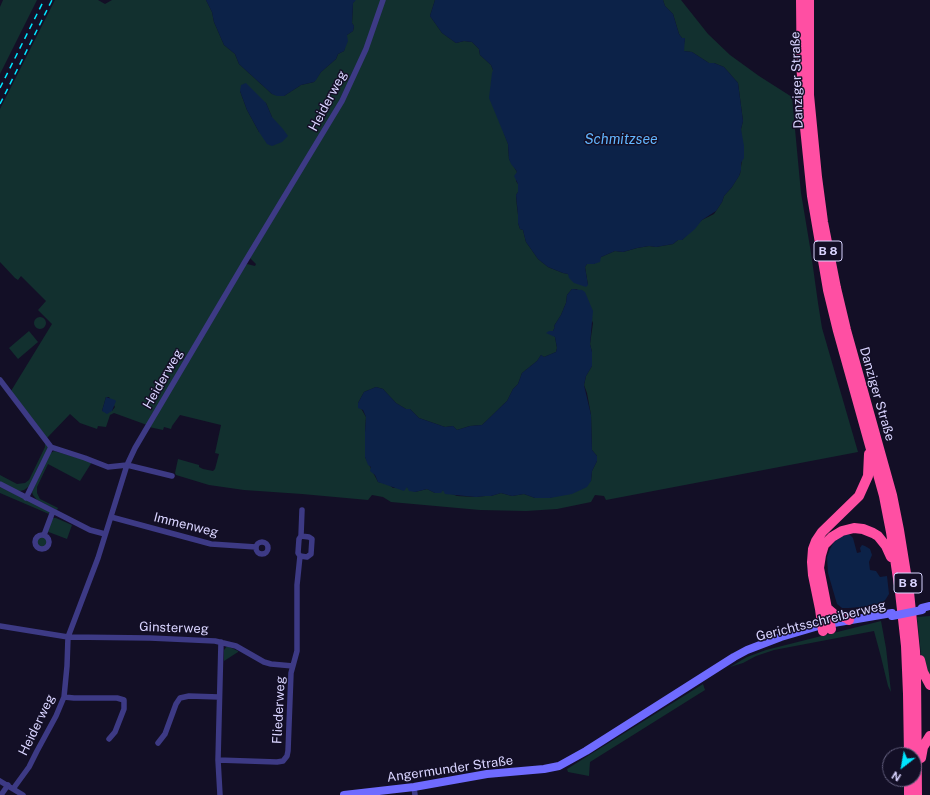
<!DOCTYPE html>
<html>
<head>
<meta charset="utf-8">
<style>
  body { margin:0 }
  #map { position:relative; width:930px; height:795px; overflow:hidden; background:#130f26; font-family:"Public Sans",sans-serif }
  canvas { display:block }
  .north { position:absolute; left:882px; top:747px; width:40px; height:40px; box-sizing:border-box; background:#130f26; border:1px solid #625e7d; border-radius:50%; rotate:211deg; font-size:11px; font-weight:700; line-height:16px; text-align:center; color:#d9d4ff }
  .north::after { content:''; display:block; margin:auto; width:14px; height:18px; background:#00e5ff; clip-path:polygon(50% 0,100% 100%,50% 72%,0 100%) }
</style>
</head>
<body>
<div id="map">
<canvas width="930" height="795"></canvas>
<div class="north">N</div>
</div>
<script>
const ctx = document.querySelector('canvas').getContext('2d');
ctx.lineJoin = 'round';
function fill(path, color) {
  ctx.fillStyle = color;
  ctx.fill(path, 'evenodd');
}
function poly(rows) {
  const path = new Path2D();
  for (const r of rows) {
    if (r.length === 3) {
      path.moveTo(r[0] + r[2], r[1]);
      path.arc(r[0], r[1], r[2], 0, 2 * Math.PI);
      continue;
    }
    path.moveTo(r[0], r[1]);
    for (let i = 2; i < r.length; i += 2) path.lineTo(r[i], r[i + 1]);
  }
  return path;
}
function stroke(path, color, width, dash) {
  ctx.strokeStyle = color;
  ctx.lineWidth = width;
  ctx.lineCap = dash ? 'butt' : 'round';
  ctx.setLineDash(dash || []);
  ctx.stroke(path);
}
function label(font, color, halo, rows, align = 'center') {
  ctx.font = font + ' "Public Sans",sans-serif';
  ctx.lineWidth = 3;
  ctx.setLineDash([]);
  ctx.textBaseline = 'middle';
  ctx.strokeStyle = halo;
  ctx.fillStyle = color;
  for (const [text, x, y, turn = 0] of rows) {
    ctx.save();
    ctx.translate(x, y);
    ctx.rotate((+turn || 0) * Math.PI / 180);
    ctx.textAlign = isNaN(turn) ? turn : align;
    if (halo) ctx.strokeText(text, 0, 0);
    ctx.fillText(text, 0, 0);
    ctx.restore();
  }
}
fill(poly([
  [3,0,37,0,0,74,0,7],
  [55,0,98,0,105,4,112,0,206,0,212,12,214,22,224,45,235,54,239,64,272,94,284,96,301,85,314,82,321,72,336,59,338,54,344,51,347,35,353,31,354,26,352,23,353,3,355,0,382,0,365,48,341,101,147,425,114,413,110,415,106,427,98,426,97,429,80,423,70,414,47,438,11,391,52,324,38,310,46,301,21,276,18,280,15,278,0,262,0,109],
  [240,91,266,103,272,117,259,132,247,110],
  [106,397,109,397,115,407,112,411,102,411],
  [384,0,435,0,430,16,442,33,456,43,464,41,472,42,479,49,480,55,491,65,493,70,504,133,508,144,509,159,517,172,516,181,518,184,518,192,516,195,517,207,518,214,518,223,520,229,523,230,526,242,538,259,548,267,563,273,568,274,588,285,585,267,587,264,594,264,601,257,615,251,623,252,637,248,649,246,656,247,673,244,678,240,682,240,702,220,714,214,722,202,724,196,732,187,740,174,742,160,741,129,743,121,738,83,724,67,714,63,709,63,692,52,683,51,685,38,682,38,679,34,673,14,665,6,663,0,681,0,708,34,730,55,759,76,792,97,801,193,811,253,818,303,822,328,858,452,606,500,604,496,595,495,591,502,557,509,526,511,480,510,391,502,383,497,372,495,368,500,302,494,244,490,209,485,176,475,175,473,178,459,199,465,199,467,203,469,213,471,215,469,219,454,215,453,221,425,180,415,172,426,171,429,164,427,163,430,149,427,242,267,247,264,255,266,256,264,250,258,343,102],
  [572,289,577,289,593,323,590,344,592,352,592,366,586,376,584,385,587,393,591,415,592,450,597,456,597,461,592,471,591,481,550,498,535,498,524,494,512,496,501,493,491,496,485,496,476,497,457,496,443,490,435,493,427,489,415,492,407,487,393,488,388,484,378,482,365,457,365,432,366,417,358,403,364,392,376,387,383,389,396,403,406,409,410,409,419,418,445,427,453,426,457,430,470,426,482,425,507,401,513,389,518,384,522,373,537,361,541,355,544,357,556,352,557,348,555,337,550,332,553,331,555,327,554,326,561,315,566,303,567,295],
  [40,323,6],
  [29,331,38,342,18,359,9,348],
  [17,404,48,446,48,449,31,485,24,490,20,491,15,490,0,482,0,475,17,484,25,483,29,480,45,447,45,442,28,422],
  [54,451,92,462,80,481,48,464,37,487,37,493,40,499,58,508,57,510,37,500,33,495,32,492,49,454],
  [0,487,50,511,49,514,0,493],
  [53,518,56,518,72,525,67,539,46,531],
  [42,542,5],
  [930,616,930,681,923,666,921,654,917,617],
  [881,621,886,648,891,692,888,686,881,657,874,631,774,650,756,656,743,663,730,667,747,657,766,650],
  [227,646,238,651,238,652,224,661,224,650],
  [703,684,705,690,590,762,589,776,568,772,567,769]
]), '#12302f');
fill(poly([
  [206,0,356,0,353,3,352,23,354,26,353,31,347,35,348,41,344,51,338,54,336,59,321,72,316,80,314,82,301,85,284,96,277,96,272,94,239,64,235,54,224,45,214,22,212,12],
  [435,0,663,0,665,6,673,14,679,34,682,38,685,38,684,51,692,52,709,63,714,63,724,67,738,83,743,121,741,129,744,146,744,158,741,163,741,170,739,176,732,187,724,196,722,202,716,211,702,220,695,229,682,240,678,240,673,244,656,247,649,246,637,248,623,252,615,251,601,257,600,262,594,264,587,264,585,267,588,285,586,287,574,283,569,278,568,274,563,273,548,267,538,259,526,242,523,230,520,229,518,223,518,215,516,195,518,192,518,184,514,176,517,172,516,170,511,164,509,159,508,144,489,98,492,73,493,70,491,65,480,55,479,49,472,42,464,41,456,43,442,33,430,16],
  [246,83,266,103,272,117,283,129,288,136,282,142,272,146,267,144,259,132,247,110,240,91,241,85],
  [572,289,582,290,585,292,593,311,590,344,592,352,592,366,586,376,584,385,591,415,592,450,597,456,597,461,592,471,591,481,587,487,572,494,550,498,535,498,524,494,512,496,501,493,491,496,485,496,476,497,445,494,443,490,441,493,435,493,427,489,415,492,409,491,407,487,404,491,378,482,375,475,370,471,371,467,368,465,365,457,365,432,366,417,363,410,358,408,358,403,364,392,376,387,383,389,396,403,406,409,410,409,419,418,445,427,453,426,457,430,470,426,482,425,507,401,513,389,518,384,522,373,537,361,541,355,544,357,556,352,557,348,555,337,546,333,549,331,553,331,555,327,554,326,561,315,566,303,567,295],
  [106,397,115,400,116,401,112,411,107,414,102,411],
  [849,534,853,538,857,553,861,552,860,548,862,545,865,546,870,549,872,555,869,562,870,570,876,571,880,577,887,576,889,594,884,602,871,606,849,608,842,608,837,604,828,573,827,557,830,549,834,542,842,536]
]), '#0c2248');
stroke(poly([
  [0,380,51,447,26,498],
  [51,447,85,458,108,467,127,465,172,476],
  [0,484,90,530,105,534],
  [111,517,211,544,256,547],
  [44,535,53,511],
  [42,542,7],
  [262,548,6],
  [300,556,307,557,311,554,312,539,309,537,301,536],
  [0,626,68,637,150,638,215,641,236,646,264,662,271,664,293,666],
  [64,697,74,698,117,698,124,700,124,709,115,732,109,739],
  [158,743,165,734,176,704,180,698,189,696,219,697],
  [218,760,277,762,283,761,287,756,288,751,291,673,297,651,297,585,300,556,298,553,299,539,301,536,302,510],
  [0,781,23,795],
  [414,787,415,795],
  [13,789,29,767,37,751,56,716,64,697,67,666,68,637,98,558,127,465,135,448,246,260,342,101,366,49,383,0],
  [1,795,8,785],
  [220,795,218,760,221,642]
]), '#3d3a85', 5.5);
stroke(poly([
  [922,608,930,606],
  [344,795,414,787,487,774,544,769,559,766,586,751,734,657,747,650,781,637,822,625,892,613]
]), '#6f6bff', 8);
stroke(poly([
  [801,0,802,98,812,196,828,290,838,331,884,496,891,532,900,592,906,646,908,694,909,755],
  [809,0,809,95,817,177,823,222,836,288,846,330,892,495,899,530,909,592,915,651,916,673,917,795],
  [828,609,835,615,847,618,849,620],
  [831,629,819,568,821,555,824,545,832,537,842,531,854,528,863,529,873,533,878,536,886,546,891,557],
  [823,631,820,609,813,575,812,562,813,549,816,541,822,532,859,496,868,476,869,454],
  [920,660,923,672,930,685],
  [921,758,923,747,930,736],
  [909,779,909,795]
]), '#ff4fa3', 10);
stroke(poly([
  [0,88,44,0],
  [0,104,52,0]
]), '#00e5ff', 1.5, [6, 5]);
stroke(poly([
  [892,616,922,610]
]), '#6f6bff', 8);
for (const [x, y, w] of [
  [828,251,28],
  [908,583,28]
]) {
  const box = new Path2D();
  box.roundRect(x - w / 2, y - 10, w, 20, 3);
  ctx.fillStyle = '#130f26';
  ctx.fill(box);
  stroke(box, '#d9d4ff', 1);
}
label('bold 12px', '#d9d4ff', null, [
  ["B 8",828,251],
  ["B 8",908,583]
]);
label('13px', '#d9d4ff', '#130f26', [
  ["Danziger Straße",797,80,-92],
  ["Heiderweg",328,101,-62],
  ["Heiderweg",163,379,-60],
  ["Danziger Straße",877,394,74],
  ["Immenweg",186,525,14],
  ["Gerichtsschreiberweg",821,621,-14],
  ["Ginsterweg",174,628,2],
  ["Fliederweg",279,710,-87],
  ["Heiderweg",37,725,-64],
  ["Angermunder Straße",450,769,-8]
]);
label('italic 14px', '#62b6ff', '#130f26', [
  ["Schmitzsee",621,140]
]);
</script>
</body>
</html>
